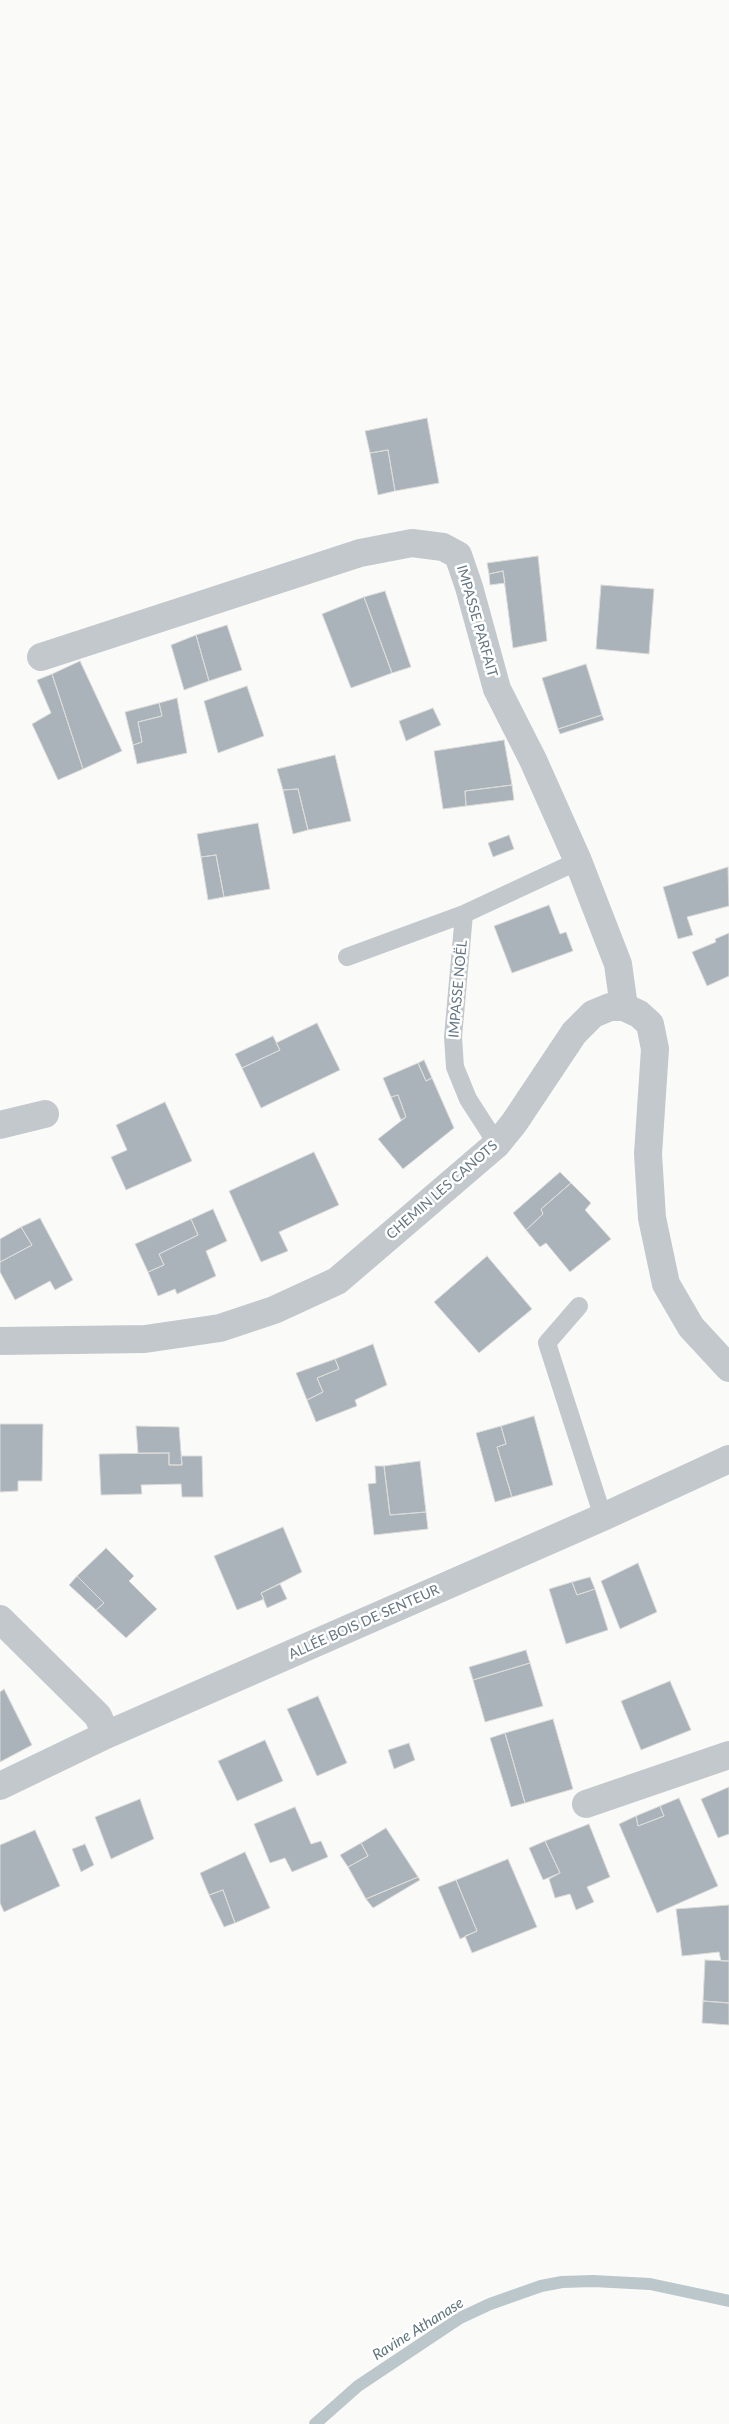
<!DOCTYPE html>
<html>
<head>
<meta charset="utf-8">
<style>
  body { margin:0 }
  canvas { display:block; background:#fafaf8 }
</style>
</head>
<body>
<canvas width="729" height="2424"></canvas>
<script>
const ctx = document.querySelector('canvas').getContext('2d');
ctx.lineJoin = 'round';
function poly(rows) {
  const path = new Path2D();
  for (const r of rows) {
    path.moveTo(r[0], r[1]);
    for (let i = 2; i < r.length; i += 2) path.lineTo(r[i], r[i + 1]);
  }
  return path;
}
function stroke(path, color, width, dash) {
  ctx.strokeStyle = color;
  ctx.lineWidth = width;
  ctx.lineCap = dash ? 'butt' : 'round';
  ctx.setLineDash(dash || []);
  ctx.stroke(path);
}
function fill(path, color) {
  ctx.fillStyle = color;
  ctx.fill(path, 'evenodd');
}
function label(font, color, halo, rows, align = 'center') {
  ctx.font = font + ' Lato,sans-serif';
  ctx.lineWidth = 5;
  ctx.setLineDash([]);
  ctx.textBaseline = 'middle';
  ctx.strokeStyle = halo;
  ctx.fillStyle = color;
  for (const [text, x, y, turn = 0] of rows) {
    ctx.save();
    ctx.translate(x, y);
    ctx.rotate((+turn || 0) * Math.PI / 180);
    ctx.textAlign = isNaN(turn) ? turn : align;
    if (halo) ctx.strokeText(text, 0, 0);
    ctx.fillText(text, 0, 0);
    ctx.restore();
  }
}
stroke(poly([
  [315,2424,358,2386,460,2318,490,2304,541,2286,562,2282,593,2281,650,2284,729,2301]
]), '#bbc7cb', 12);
const building = poly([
  [427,418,439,483,395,491,388,450,370,453,365,431,427,418],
  [388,450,395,491,378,495,370,453,388,450],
  [538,556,547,641,513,648,503,571,489,574,487,563,538,556],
  [503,571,505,583,490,585,489,574,503,571],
  [601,585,654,589,649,654,596,649,601,585],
  [385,591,411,667,392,673,364,597,385,591],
  [364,597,392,673,351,688,322,614,364,597],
  [227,625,242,670,209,681,196,635,227,625],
  [196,635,209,681,184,690,171,645,196,635],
  [80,661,122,751,83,769,52,674,80,661],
  [586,664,602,715,558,729,542,678,586,664],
  [52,674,83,769,58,780,32,724,51,713,37,680,52,674],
  [247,686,264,736,218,753,204,701,247,686],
  [177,698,187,753,137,764,133,745,142,742,138,722,162,716,159,703,177,698],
  [159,703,162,716,138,722,142,742,133,745,125,712,159,703],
  [433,708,441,725,406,741,399,721,433,708],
  [602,715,604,720,560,734,558,729,602,715],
  [504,740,512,785,465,791,466,806,443,809,434,751,504,740],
  [335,755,351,821,308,830,298,789,283,790,277,769,335,755],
  [512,785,514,800,466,806,465,791,512,785],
  [298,789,308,830,293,834,283,790,298,789],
  [258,823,270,889,224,897,216,855,201,857,197,834,258,823],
  [509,835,514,849,493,857,488,843,509,835],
  [216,855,224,897,208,900,201,857,216,855],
  [728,867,729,906,687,917,693,935,678,939,663,887,728,867],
  [549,905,560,934,566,932,573,951,512,973,494,926,549,905],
  [729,933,729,976,707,986,692,952,716,942,715,939,729,933],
  [317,1023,340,1070,261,1108,242,1068,280,1050,276,1043,317,1023],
  [273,1036,280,1050,242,1068,235,1054,273,1036],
  [424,1060,432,1078,426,1081,418,1063,424,1060],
  [418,1063,426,1081,432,1078,454,1128,403,1169,378,1139,406,1117,398,1095,391,1097,383,1078,418,1063],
  [398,1095,406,1117,401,1120,391,1097,398,1095],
  [165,1102,192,1161,126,1190,111,1157,127,1150,116,1125,165,1102],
  [314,1152,339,1205,279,1232,288,1251,261,1262,229,1191,314,1152],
  [560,1172,571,1183,541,1209,543,1214,526,1230,513,1213,560,1172],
  [571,1183,591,1203,585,1210,611,1239,570,1272,546,1243,540,1247,526,1230,543,1214,541,1209,571,1183],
  [213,1209,227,1241,206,1251,216,1276,177,1294,175,1289,158,1296,148,1272,164,1265,159,1254,198,1235,191,1219,213,1209],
  [40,1218,73,1280,55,1290,50,1281,15,1300,0,1272,0,1262,32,1245,21,1227,40,1218],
  [191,1219,198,1235,159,1254,164,1265,148,1272,135,1244,191,1219],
  [21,1227,32,1245,0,1262,0,1239,21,1227],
  [487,1256,532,1309,479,1353,434,1302,487,1256],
  [373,1344,387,1385,355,1400,357,1406,316,1422,307,1400,323,1392,317,1378,339,1369,335,1359,373,1344],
  [335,1359,339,1369,317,1378,323,1392,307,1400,296,1373,335,1359],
  [534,1416,553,1485,512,1497,497,1447,506,1444,501,1426,534,1416],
  [0,1424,43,1424,42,1481,18,1481,18,1491,0,1492,0,1424],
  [136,1426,179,1427,182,1465,169,1465,169,1453,138,1453,136,1426],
  [501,1426,506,1444,497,1447,512,1497,495,1502,476,1433,501,1426],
  [169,1453,169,1465,182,1465,181,1456,202,1456,203,1497,182,1497,181,1484,141,1485,142,1494,101,1495,99,1454,169,1453],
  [420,1461,426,1512,390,1515,384,1466,420,1461],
  [375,1466,384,1466,390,1515,426,1512,428,1529,374,1535,368,1484,376,1483,375,1466],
  [283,1527,302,1572,261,1593,264,1599,237,1610,214,1556,283,1527],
  [106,1548,134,1576,129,1581,157,1609,126,1638,96,1610,104,1603,77,1576,106,1548],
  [638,1563,657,1612,620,1629,601,1581,638,1563],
  [77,1576,104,1603,96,1610,69,1585,77,1576],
  [590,1577,595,1589,577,1595,572,1582,590,1577],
  [572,1582,577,1595,595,1589,608,1630,566,1644,549,1589,572,1582],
  [280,1584,287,1599,267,1608,261,1593,280,1584],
  [526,1650,530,1663,473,1680,469,1667,526,1650],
  [530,1663,543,1706,485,1722,473,1680,530,1663],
  [670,1681,691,1730,641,1750,621,1701,670,1681],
  [4,1689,32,1745,0,1762,0,1692,4,1689],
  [318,1696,347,1763,317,1776,287,1709,318,1696],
  [553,1719,573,1789,525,1803,505,1733,553,1719],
  [505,1733,525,1803,511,1807,490,1738,505,1733],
  [265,1740,283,1781,237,1801,218,1761,265,1740],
  [409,1743,415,1760,394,1769,388,1750,409,1743],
  [729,1787,729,1834,718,1838,701,1799,729,1787],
  [679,1798,718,1886,657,1913,619,1824,636,1816,638,1826,664,1816,660,1806,679,1798],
  [140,1799,154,1839,111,1859,95,1817,140,1799],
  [660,1806,664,1816,638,1826,636,1816,660,1806],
  [295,1807,311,1844,321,1841,328,1857,292,1872,285,1858,270,1863,254,1824,295,1807],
  [589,1824,610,1877,587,1887,594,1902,576,1910,570,1894,555,1898,549,1879,560,1873,545,1841,589,1824],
  [386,1828,418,1877,366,1899,348,1867,368,1856,361,1843,386,1828],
  [35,1830,60,1886,4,1912,0,1903,0,1845,35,1830],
  [545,1841,560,1873,543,1880,529,1848,545,1841],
  [361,1843,368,1856,348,1867,340,1855,361,1843],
  [85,1844,94,1865,81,1872,72,1849,85,1844],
  [245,1852,270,1908,235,1923,223,1890,209,1895,200,1873,245,1852],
  [508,1859,537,1927,472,1953,465,1936,477,1931,456,1880,508,1859],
  [418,1877,420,1880,373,1908,366,1899,418,1877],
  [456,1880,477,1931,460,1939,438,1887,456,1880],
  [223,1890,235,1923,224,1927,209,1895,223,1890],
  [729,1905,729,1961,721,1961,719,1952,682,1956,676,1909,729,1905],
  [705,1960,729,1961,729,2003,703,2001,705,1960],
  [703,2001,729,2003,729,2025,702,2023,703,2001]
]);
fill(building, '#aab3b9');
stroke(building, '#dcdcda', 1);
stroke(poly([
  [464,914,453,1037,455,1067,468,1099,497,1144],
  [347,957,464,914,578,861],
  [579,1306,547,1343,603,1517]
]), '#c3c8cc', 18);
stroke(poly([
  [41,657,360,553,412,543,443,547,458,555,469,587,497,689,533,760,578,861,618,964,624,1007],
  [0,1125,45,1114],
  [0,1619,98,1716,106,1735],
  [0,1786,106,1735,603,1517,729,1459],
  [586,1804,729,1755]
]), '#c3c8cc', 28);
stroke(poly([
  [0,1341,145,1339,220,1328,274,1310,337,1281,497,1144,514,1123,574,1033,593,1014,610,1007,624,1007,639,1014,650,1024,655,1049,648,1154,652,1218,666,1284,691,1327,729,1368]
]), '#c3c8cc', 28);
label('14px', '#657683', '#fff', [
  ["IMPASSE PARFAIT",477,621,74],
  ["IMPASSE NOËL",458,989,-85],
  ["CHEMIN LES CANOTS",442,1190,-41],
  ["ALLÉE BOIS DE SENTEUR",364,1622,-24]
]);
label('italic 15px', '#60757c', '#fff', [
  ["Ravine Athanase",418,2329,-32]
]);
</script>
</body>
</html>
